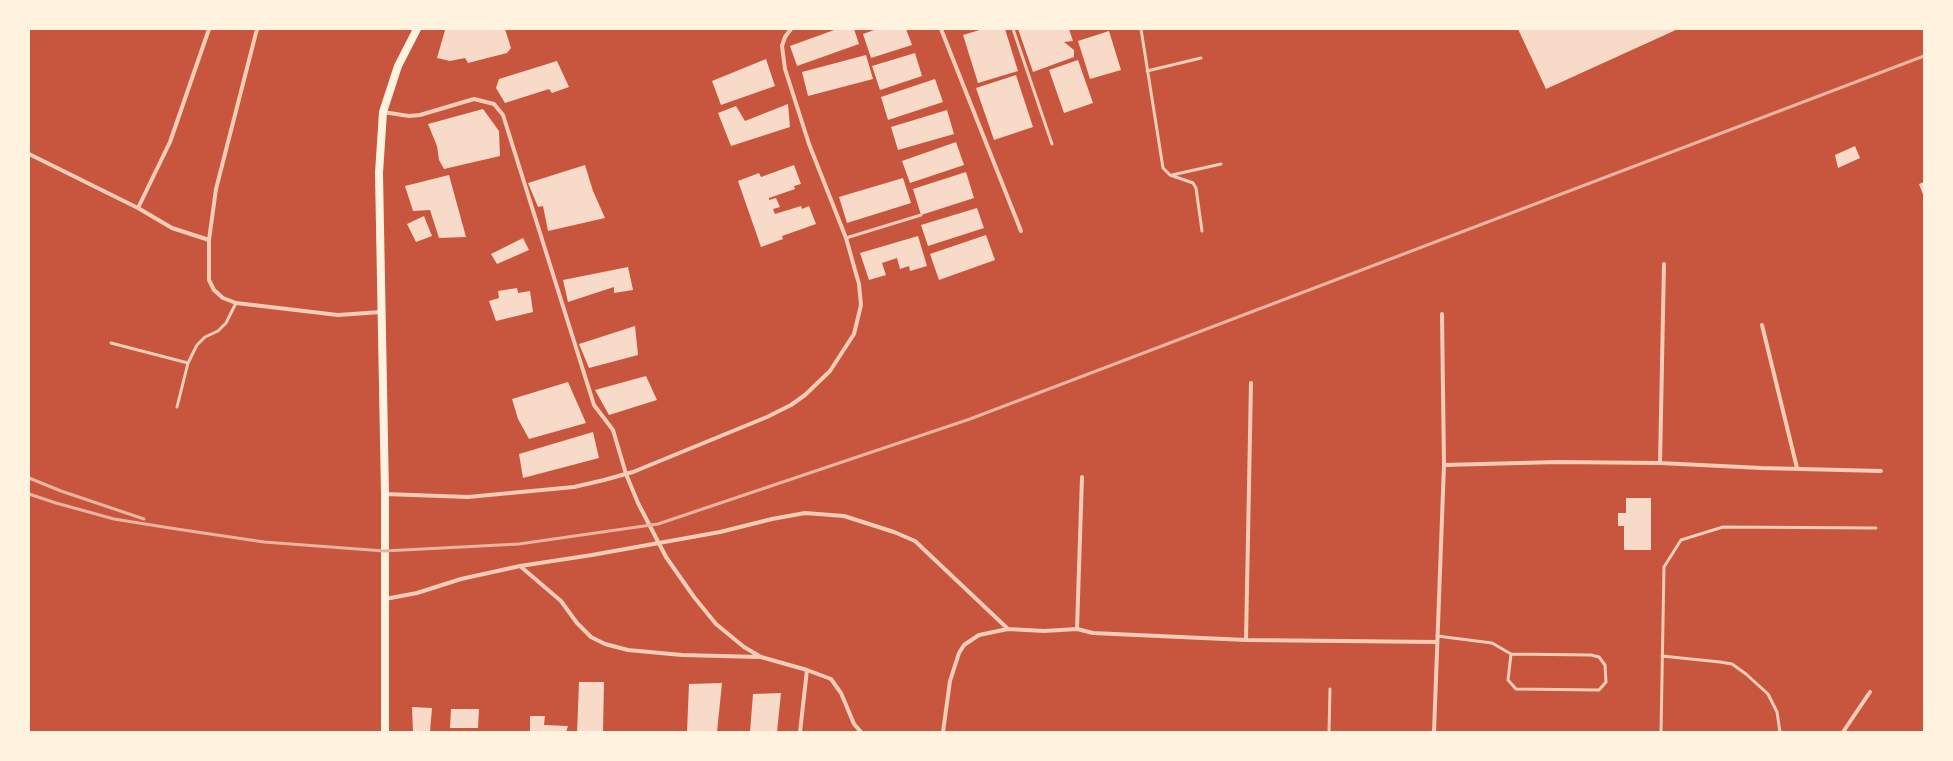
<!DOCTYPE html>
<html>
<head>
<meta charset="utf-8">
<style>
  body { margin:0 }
  #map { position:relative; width:1953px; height:761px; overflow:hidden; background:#c8553d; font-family:Manrope,sans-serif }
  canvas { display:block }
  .frame { position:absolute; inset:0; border:30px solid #fff3e0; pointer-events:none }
</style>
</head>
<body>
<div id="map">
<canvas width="1953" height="761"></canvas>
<div class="frame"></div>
</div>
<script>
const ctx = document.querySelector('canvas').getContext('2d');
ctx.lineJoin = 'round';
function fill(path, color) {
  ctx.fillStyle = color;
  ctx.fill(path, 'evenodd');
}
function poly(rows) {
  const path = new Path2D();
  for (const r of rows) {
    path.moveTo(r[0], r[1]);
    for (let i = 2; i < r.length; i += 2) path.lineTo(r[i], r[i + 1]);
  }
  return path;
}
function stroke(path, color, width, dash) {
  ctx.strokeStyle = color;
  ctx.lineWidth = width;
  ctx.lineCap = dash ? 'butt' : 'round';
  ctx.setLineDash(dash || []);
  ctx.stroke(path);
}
fill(poly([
  [474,29,505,29,511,48,507,53,468,63,465,58,450,61,437,58,445,30],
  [837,29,854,29,859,44,797,66,790,46],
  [877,29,906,29,912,45,871,58,863,34],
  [983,29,1005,29,1018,71,978,83,963,35],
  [1018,29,1069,29,1073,41,1064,42,1074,50,1074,57,1033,72],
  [1518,29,1678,29,1546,89],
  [1109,31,1121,70,1090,79,1078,41],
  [915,53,922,76,880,90,872,66],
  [866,55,873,79,808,96,802,72],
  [766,59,775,86,721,105,712,81],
  [1078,60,1093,103,1064,113,1049,70],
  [557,61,569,87,552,93,549,89,505,103,496,88,499,79],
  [1016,75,1033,127,994,140,976,88],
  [935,79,943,102,888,120,881,97],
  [788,104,790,127,731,146,718,113,736,106,745,121],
  [483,109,499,131,500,156,444,169,439,160,437,146,428,124],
  [947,110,954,134,898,150,891,127],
  [956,142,964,165,910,183,902,161],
  [1855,146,1860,158,1838,168,1835,155],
  [585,165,593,191,605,218,548,231,543,206,538,207,528,183],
  [794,165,801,184,794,186,795,189,769,198,769,200,776,198,780,207,773,209,775,214,801,206,802,209,809,206,816,224,782,236,783,239,761,247,738,181,759,173,761,177],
  [966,172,974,198,921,215,913,189],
  [449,175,466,237,439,238,430,210,413,211,405,186],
  [903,178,911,203,847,223,839,197],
  [1924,182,1924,197,1919,184],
  [977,208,984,228,928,246,921,225],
  [424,216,432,236,416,242,407,224],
  [986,235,995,260,939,280,930,254],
  [918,236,927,266,910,271,909,266,900,269,897,258,882,263,886,275,869,280,860,253],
  [523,238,529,250,497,264,491,254],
  [628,267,633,290,614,293,614,287,568,302,563,280],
  [517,288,518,293,530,291,533,312,496,321,489,301,499,298,498,291],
  [635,326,638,355,589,368,579,344],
  [646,376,657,400,609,415,595,390],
  [568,382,586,423,529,439,518,419,512,399],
  [593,432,599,458,523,478,519,454],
  [1626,498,1651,498,1651,550,1624,550,1624,526,1618,526,1618,513,1626,513],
  [579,682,604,682,603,732,577,732],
  [722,683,717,732,687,732,689,684],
  [781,693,777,732,750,732,753,694],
  [412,707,432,708,430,732,413,732],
  [451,709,479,709,478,728,450,728],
  [530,716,545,716,544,725,568,726,566,732,530,732]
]), '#f7dbc8');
stroke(poly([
  [1013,29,1052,144],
  [1141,29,1163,168,1170,175,1193,183,1196,188,1202,231],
  [1147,71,1201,58],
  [1172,175,1221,164],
  [846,238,921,215],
  [111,343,188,363,177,407],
  [188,363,197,345,205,337,218,331,226,323,236,303],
  [1437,636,1492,643,1511,654,1591,655,1599,657,1605,665,1606,682,1599,690,1516,689,1508,680,1511,654],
  [1662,656,1720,662,1732,664,1746,674,1768,694,1777,712,1780,732],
  [1329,732,1330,689],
  [1661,732,1664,567,1681,540,1723,527,1876,528]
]), '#f1ccb7', 3);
stroke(poly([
  [257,29,216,189,209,240,209,280,214,290,223,298,236,303,338,315,381,312],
  [941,29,1021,231],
  [383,112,409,116,420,115,474,99,494,104,503,115,594,405,613,430,626,474,638,503,666,557,694,597,716,624,744,647,761,657,807,670,831,679,841,693,854,724,861,732],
  [29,154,138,208,172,228,209,240],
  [138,208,170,142,209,29],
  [1762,325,1797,468],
  [1660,463,1664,264],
  [1444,465,1558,462,1660,463,1761,468,1881,471],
  [385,494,468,497,574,487,604,480,633,472,767,417,791,405,805,395,830,371,854,334,861,305,859,284,846,238,809,144,785,69,782,46,785,37,791,29],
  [520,566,561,601,577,623,591,637,605,644,628,650,682,655,759,657],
  [385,599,417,593,461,579,520,566,592,555,720,532,772,519,805,513,844,516,894,532,915,541,1008,629],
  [1077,629,1082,477],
  [1246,640,1251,383],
  [800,732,807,670],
  [943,732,950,681,959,653,964,645,979,635,1008,629,1044,631,1077,629,1093,633,1246,640,1437,642],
  [1434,732,1444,465,1442,314],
  [1843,732,1870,692]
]), '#f1ccb7', 4);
stroke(poly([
  [385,732,385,494,379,173,383,112,398,66,417,29]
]), '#fff3e0', 8);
stroke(poly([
  [29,478,61,491,144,519],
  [29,494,56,503,114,519,170,528,264,542,384,551,519,544,658,524,970,419,1924,56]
]), '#e9b49f', 3);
</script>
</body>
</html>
